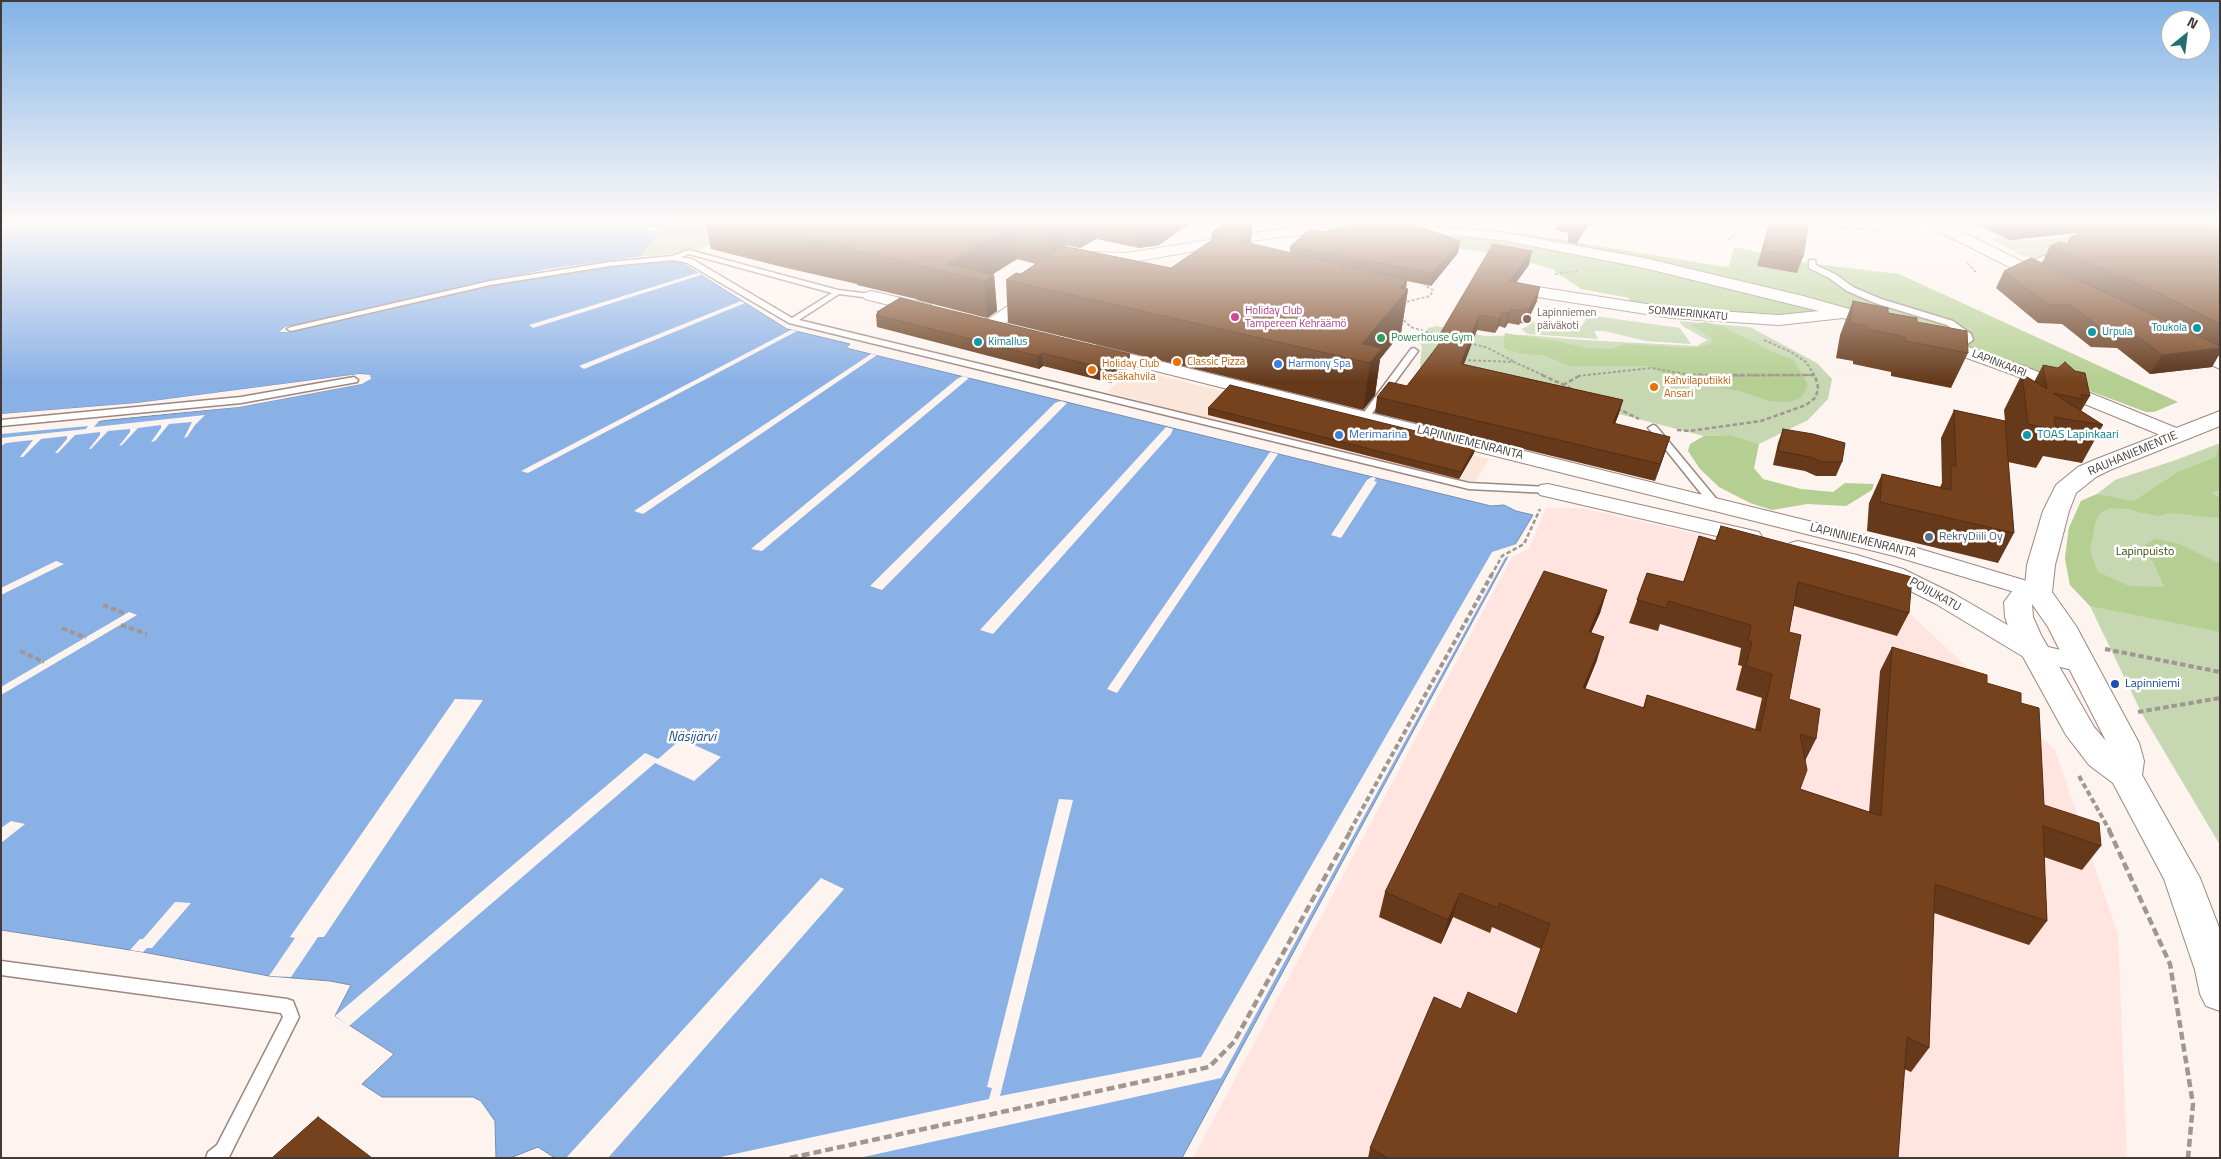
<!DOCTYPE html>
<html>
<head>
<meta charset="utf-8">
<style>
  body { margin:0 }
  #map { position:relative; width:2221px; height:1159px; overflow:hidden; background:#fdf3ef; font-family:"Titillium Web",sans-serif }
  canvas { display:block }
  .frame { position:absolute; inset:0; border:2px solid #433a36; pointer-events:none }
  .north { position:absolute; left:2161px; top:10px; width:50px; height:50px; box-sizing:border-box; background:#fff; border:1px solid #b4b0af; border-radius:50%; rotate:29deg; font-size:14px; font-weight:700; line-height:20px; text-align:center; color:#433a36 }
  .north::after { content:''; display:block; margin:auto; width:18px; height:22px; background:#25706d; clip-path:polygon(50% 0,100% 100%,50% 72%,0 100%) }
</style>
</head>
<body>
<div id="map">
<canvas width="2221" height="1159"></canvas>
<div class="frame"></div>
<div class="north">N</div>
</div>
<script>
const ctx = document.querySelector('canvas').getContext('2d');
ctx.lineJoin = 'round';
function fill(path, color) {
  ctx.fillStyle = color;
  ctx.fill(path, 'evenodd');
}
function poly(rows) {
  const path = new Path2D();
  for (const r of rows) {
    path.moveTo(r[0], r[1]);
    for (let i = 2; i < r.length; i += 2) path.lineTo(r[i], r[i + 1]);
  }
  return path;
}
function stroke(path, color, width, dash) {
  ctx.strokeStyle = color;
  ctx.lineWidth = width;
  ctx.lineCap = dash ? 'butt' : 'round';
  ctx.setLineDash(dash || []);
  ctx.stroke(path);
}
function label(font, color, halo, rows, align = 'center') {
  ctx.font = font + ' "Titillium Web",sans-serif';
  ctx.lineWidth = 5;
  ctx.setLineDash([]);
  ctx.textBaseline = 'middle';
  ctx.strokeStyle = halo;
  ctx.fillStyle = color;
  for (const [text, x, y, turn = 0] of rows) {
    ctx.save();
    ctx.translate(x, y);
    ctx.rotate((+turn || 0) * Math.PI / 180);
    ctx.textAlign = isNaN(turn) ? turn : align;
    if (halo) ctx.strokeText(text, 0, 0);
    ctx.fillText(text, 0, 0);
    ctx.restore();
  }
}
fill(poly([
  [1134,369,1489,459,1472,487,1107,392]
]), '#fce6d9');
fill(poly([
  [1546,508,1582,508,1867,573,2055,750,2118,934,2127,1158,1193,1158,1512,557,1529,549]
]), '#ffe4e0');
fill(poly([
  [671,220,764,220,694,252,639,257,658,232],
  [2013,236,2024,241,2075,236,2083,241,2033,258,2025,257,2014,251,2040,248,2012,250,1990,239],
  [1588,315,1680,328,1691,344,1646,341,1604,331,1594,331,1598,339,1528,334,1521,329,1528,326,1531,321,1562,327,1582,326],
  [1679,321,1750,327,1817,363,1832,379,1828,399,1808,420,1759,444,1731,435,1704,436,1615,413,1421,369,1420,363,1422,346,1419,343,1428,328,1437,326,1485,336,1526,335,1583,340,1697,346,1707,340,1684,327],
  [2220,443,2220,845,2142,714,2090,606,2070,585,2065,558,2069,528,2081,501,2097,494,2115,480,2176,460]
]), '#c6d7b1');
fill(poly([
  [1521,233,1719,266,1729,267,1734,247,1807,263,1899,274,2178,402,2154,412,2146,412,1991,354,1854,310,1704,272,1516,234],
  [1445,234,1516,243,1620,263,1810,307,1816,311,1808,314,1769,317,1661,310,1628,304,1629,298,1581,289,1552,269,1504,255,1442,246],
  [1705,322,1722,326,1773,352,1794,360,1808,385,1801,398,1790,402,1769,401,1740,391,1679,381,1648,366,1570,366,1543,355,1524,354,1507,350,1503,346,1505,333,1562,342,1586,348,1611,349,1625,344,1693,348,1711,344,1712,339,1691,325],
  [1731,435,1759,444,1754,468,1763,479,1801,489,1833,492,1845,483,1874,484,1872,490,1846,506,1807,504,1772,510,1750,503,1719,487,1700,469,1688,451,1690,444,1704,436],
  [2220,443,2220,490,2212,493,2220,498,2220,518,2169,513,2159,516,2138,512,2129,509,2110,508,2100,513,2096,520,2090,551,2098,572,2129,586,2164,587,2154,563,2140,548,2155,539,2179,544,2220,564,2220,632,2090,606,2070,585,2065,558,2069,528,2081,501,2097,494,2134,501,2178,472,2216,457]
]), '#b4cf91');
const water = poly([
  [1,220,671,220,664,226,650,226,645,231,658,232,639,257,548,269,490,281,285,327,279,332,287,332,413,303,522,280,639,263,673,262,685,265,787,329,850,344,846,348,1491,506,1504,505,1516,511,1533,515,1507,558,1182,1158,555,1158,538,1147,510,1158,496,1158,495,1121,481,1101,473,1097,382,1097,362,1084,394,1054,335,1016,351,985,330,981,269,976,143,952,1,930,1,431,239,407,362,384,371,379,365,374,359,374,137,403,1,414,1,220]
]);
fill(water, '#8ab1e6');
stroke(water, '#758db1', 1);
fill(poly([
  [643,256,640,259,550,271,412,300,522,278,639,260,673,259,673,262,639,263,522,280,412,303,287,332,279,332,285,327,460,287,547,269],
  [698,273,701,275,533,328,529,325],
  [741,301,745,303,584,369,579,366],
  [791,330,797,331,528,473,521,471],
  [871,354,877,355,643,514,634,511],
  [359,374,370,375,371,379,362,384,239,407,109,419,99,421,94,427,205,415,195,425,187,437,184,438,192,422,169,424,155,441,151,442,161,428,161,425,138,428,122,445,119,446,130,432,130,429,108,431,91,449,89,449,100,435,100,432,75,435,58,453,55,453,67,439,67,436,41,439,23,457,20,457,33,440,6,443,1,446,1,438,86,429,88,426,1,434,1,428,239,404,361,381,368,378,359,376,138,405,1,417,1,414,137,403],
  [963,376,969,378,762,551,751,549,957,379],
  [1061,401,1067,403,882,590,870,586,1055,403],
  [1166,427,1173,429,1171,434,993,634,980,630],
  [1270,452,1278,454,1117,693,1107,689],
  [1372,477,1376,478,1374,481,1377,482,1341,538,1331,535,1367,480],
  [1520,543,1513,554,1505,558,1221,1078,859,1158,716,1158,989,1099,992,1088,987,1087,1059,799,1073,800,1000,1096,1201,1057,1492,552],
  [56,561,64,564,1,595,1,588],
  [129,612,137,615,1,695,1,687],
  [455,699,483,700,324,937,318,937,291,977,269,976,295,938,290,937],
  [681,739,721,757,694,781,655,763,349,1026,335,1016,645,753,658,759],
  [11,821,25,824,1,843,1,828],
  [821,878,844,889,608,1158,566,1158],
  [175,902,191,903,152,948,147,948,143,952,130,950,140,939,143,939]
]), '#fdf3ef');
const service = poly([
  [689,250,838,290,871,294,875,296,871,298,839,294,799,320,1469,483,1548,487,1553,490,1548,493,1469,489,789,323,687,263,674,260,610,266,490,285,291,331,287,329,291,327,490,281,610,262,672,256,689,250],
  [689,254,832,293,792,318,692,259,681,257,689,254],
  [2054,252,2061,254,2026,268,2019,266,2054,252],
  [1809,260,1815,260,1816,265,1835,274,1853,287,1881,299,1953,321,1971,334,1973,340,1959,350,1953,350,1953,346,1965,339,1947,325,1875,303,1847,291,1829,278,1809,268,1809,260],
  [1414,348,1418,351,1368,419,1362,419,1362,415,1411,349,1414,348],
  [354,377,358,380,357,382,241,403,1,426,1,420,241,397,354,377],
  [1653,425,1656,426,1719,502,1720,504,1719,506,1711,506,1650,430,1648,428,1653,425],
  [1,961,287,999,293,1001,299,1017,229,1157,206,1158,208,1152,217,1145,283,1017,281,1013,1,975,1,961]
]);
const minor = poly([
  [1920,220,1939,220,2051,276,2053,279,2051,282,2039,282,1922,223,1920,220],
  [1372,222,1502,232,1644,258,1803,296,1885,319,1888,323,1885,327,1879,328,1843,318,1779,325,1672,318,1531,296,1525,294,1523,291,1525,288,1531,286,1672,308,1779,315,1819,311,1644,268,1502,240,1452,235,1372,230,1326,232,1265,239,1126,263,1090,262,1085,260,1082,257,1085,254,1090,252,1126,253,1265,231,1326,224,1372,222],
  [1035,290,1041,292,1043,295,1041,298,997,329,985,329,982,325,985,321,1029,292,1035,290],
  [871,291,931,305,933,309,931,313,925,314,865,299,863,296,865,293,871,291],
  [1937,336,2026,367,2184,431,2187,435,2184,439,2177,441,2170,439,2014,375,1931,345,1928,341,1931,337,1937,336],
  [2186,341,2220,357,2220,369,2180,350,2177,346,2180,342,2186,341],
  [1098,346,1910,546,2047,587,2050,592,2047,597,2038,599,1894,556,1092,355,1089,351,1092,347,1098,346],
  [1548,484,1759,532,1762,537,1759,542,1751,544,1540,495,1537,490,1540,485,1548,484],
  [1798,541,1857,555,1903,569,1954,594,2044,646,2090,657,2094,663,2090,669,2081,672,2027,659,1936,604,1887,579,1842,565,1790,553,1787,548,1790,543,1798,541]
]);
const tertiary = poly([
  [2220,411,2220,426,2110,470,2096,477,2076,493,2069,511,2055,565,2052,592,2076,626,2139,743,2144,761,2142,775,2200,878,2220,930,2220,1011,2206,1006,2200,994,2195,970,2164,879,2113,783,2089,765,2066,735,2011,635,2005,617,2004,602,2013,590,2025,587,2027,565,2043,511,2056,485,2078,467,2094,460,2220,411],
  [2032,604,2048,627,2106,741,2094,727,2041,635,2033,617,2032,604]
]);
stroke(service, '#9d877f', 3);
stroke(minor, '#9d877f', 2);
stroke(tertiary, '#9d877f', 2);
stroke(poly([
  [1210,220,1220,223],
  [1741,221,1772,224],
  [1806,224,1882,231],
  [661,229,689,230],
  [686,237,700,220],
  [1727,240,1736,235,1740,221],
  [1967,263,1977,273],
  [1555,274,1578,271],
  [1402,303,1430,296,1433,290,1424,285],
  [1400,317,1411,327,1443,337],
  [1764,340,1791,352,1806,362,1815,376],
  [1469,343,1488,348,1513,361],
  [1463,360,1514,362,1545,376],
  [1578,376,1651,368,1697,376,1815,375]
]), '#a09793', 2, [3, 2]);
stroke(poly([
  [1542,375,1577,391],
  [1691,375,1815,375],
  [1563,385,1581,375],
  [1617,408,1639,419],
  [1677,430,1689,431,1761,421,1806,405,1816,397,1818,387,1815,375],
  [1491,576,1502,556,1524,544,1540,509]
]), '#a09793', 2.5, [4.5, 2.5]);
stroke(poly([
  [103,605,126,614],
  [121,625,147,634],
  [62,628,86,638],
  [2105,649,2220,672],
  [20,651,44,662],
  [2138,712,2220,698],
  [2079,776,2110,831],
  [1350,831,1492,574]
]), '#a09793', 4, [5.5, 3]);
stroke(poly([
  [2109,830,2170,964,2193,1104,2188,1158],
  [790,1158,1209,1067,1234,1042,1351,830]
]), '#a09793', 4.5, [8, 4]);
fill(service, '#fff');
fill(minor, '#fff');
fill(tertiary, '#fff');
fill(poly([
  [705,220,1195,220,1159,245,1139,248,1096,239,1080,248,1065,245,1065,246,1171,268,1211,241,1212,233,1228,220,1252,220,1251,244,1290,253,1290,247,1323,232,1458,253,1431,286,1407,281,1406,289,1408,289,1401,333,1380,359,1375,395,1363,410,1008,323,1006,280,1021,274,1036,264,1017,259,993,274,994,275,997,311,987,318,917,300,916,299,857,285,857,284,782,267,711,249],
  [1557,220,1591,220,1576,244,1568,242,1568,233,1555,230],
  [1770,220,1809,220,1803,257,1797,273,1757,266],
  [1967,220,2193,220,2220,227,2220,355,2219,354,2212,367,2150,374,2117,348,2091,347,2062,324,2038,323,1996,288,2004,271,2042,263,2050,246,2067,243,2070,237,2083,232,2009,240],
  [1529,265,1516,283,1537,301,1526,324,1520,323,1519,325,1508,323,1505,328,1499,326,1495,333,1477,330,1464,364,1623,400,1618,416,1615,424,1670,437,1655,481,1375,413,1377,397,1407,386,1438,345,1440,334],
  [1853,301,1917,322,1968,353,1951,388,1891,376,1891,372,1853,364,1853,361,1836,358,1840,335],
  [877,312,1129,367,1111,383,1043,366,1039,369,877,327,876,315,877,314],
  [2043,365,2090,396,2081,411,2103,425,2082,463,2043,456,2036,468,2008,462,2014,533,1998,563,1867,531,1869,503,1882,474,1940,487,1942,483,1941,438,1954,410,2005,421,2004,410,2022,374,2034,382],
  [1208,408,1474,453,1459,479,1208,415],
  [1783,429,1842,462,1836,476,1816,476,1805,471,1773,465,1778,443],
  [1721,526,1909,613,1897,636,1794,606,1789,632,1789,699,1816,739,1805,761,1800,789,1869,812,1880,671,1892,647,1987,683,2021,703,2044,805,2101,846,2082,870,2044,857,2047,921,2029,945,1934,913,1929,1048,1911,1072,1904,1069,1898,1158,1368,1158,1370,1148,1461,1009,1517,1014,1541,949,1492,927,1490,933,1453,917,1441,944,1379,917,1385,892,1607,590,1600,613,1591,633,1597,660,1585,689,1643,708,1647,695,1755,730,1762,698,1736,690,1742,666,1738,665,1741,648,1660,624,1658,631,1629,623,1647,573,1683,582,1699,536,1715,541]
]), '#65391a');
fill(poly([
  [1080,220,1096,220,1096,239,1080,248],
  [1139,220,1195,220,1159,245,1139,248],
  [1250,220,1252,220,1251,245,1245,242],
  [1581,220,1591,220,1576,244],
  [2047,220,2130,220,2126,228,2009,240,2017,223],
  [1064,224,1065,258,1052,267,1050,232],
  [1015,225,1017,259,982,281,947,264],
  [1460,241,1458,253,1431,286,1433,273],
  [1532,251,1529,265,1506,295,1509,281],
  [994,275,997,311,987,318,984,281],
  [1407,280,1405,292,1408,289,1401,333,1380,359,1375,395,1363,410,1370,363,1362,344,1400,288],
  [1540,287,1537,301,1526,324,1529,309],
  [1523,308,1520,323,1519,325,1522,311],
  [1511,309,1508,323,1505,328,1508,313],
  [1502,312,1499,326,1495,333,1499,319],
  [1479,315,1477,330,1458,379,1461,364],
  [2220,348,2220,353,2212,367,2150,374,2162,355],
  [1042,353,1043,366,1039,369,1038,356],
  [1130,354,1129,367,1111,383,1111,370],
  [1623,400,1618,416,1608,439,1613,423],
  [1670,437,1665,453,1655,481,1660,464],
  [1476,446,1474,453,1459,479,1461,472],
  [1607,590,1600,613,1581,655,1589,632],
  [1604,637,1597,660,1576,712,1583,688],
  [1460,893,1453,917,1441,944,1448,920]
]), '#532e15');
const building = poly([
  [724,220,1047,220,1064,224,1050,232,1015,225,947,264,994,275,984,281,913,264,915,263,853,250,855,249,776,233,724,220],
  [1228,220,1250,220,1245,242,1407,280,1400,288,1408,289,1362,344,1382,348,1370,363,1006,280,1016,273,1021,274,1062,246,1171,268,1221,234,1212,233,1228,220],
  [1770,220,1809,220,1803,257,1763,250,1770,220],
  [2010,220,2047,220,2017,223,2010,220],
  [2123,220,2193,220,2220,227,2220,324,2154,291,2050,246,2059,242,2068,244,2070,237,2080,233,2123,220],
  [1406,222,1460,241,1433,273,1290,247,1310,229,1323,232,1348,225,1406,222],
  [1493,244,1532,251,1509,281,1540,287,1529,309,1523,308,1522,311,1511,309,1508,313,1502,312,1499,319,1479,315,1461,364,1623,400,1613,423,1670,437,1660,464,1377,397,1389,382,1407,386,1446,335,1440,334,1493,244],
  [2031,258,2220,346,2220,348,2162,355,2128,329,2101,328,2071,305,2048,305,2004,271,2031,258],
  [900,298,1130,354,1111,370,1042,353,1038,356,876,315,879,313,877,312,900,298],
  [1853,301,1888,308,1888,313,1917,318,1917,322,1967,331,1968,353,1906,341,1906,337,1867,329,1868,326,1850,323,1853,301],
  [2065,362,2075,371,2085,373,2090,396,2081,394,2082,399,2053,393,2103,425,2054,417,2056,430,2028,424,2022,374,2047,389,2043,365,2058,368,2065,362],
  [1230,385,1476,446,1461,472,1208,408,1230,385],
  [1954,410,2005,421,2014,533,1880,502,1882,474,1951,490,1951,465,1956,466,1954,410],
  [1783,429,1813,434,1845,443,1842,462,1822,462,1810,457,1778,451,1783,429],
  [1721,526,1912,577,1909,613,1798,582,1789,632,1801,635,1789,699,1820,709,1816,739,1800,734,1807,770,1800,789,1881,816,1892,647,1987,675,1987,683,2021,693,2021,703,2039,708,2044,805,2099,823,2101,846,2043,826,2047,921,1935,884,1929,1048,1907,1037,1898,1158,1388,1158,1370,1148,1434,997,1461,1009,1468,992,1517,1014,1550,924,1500,903,1498,908,1460,893,1448,920,1385,892,1544,571,1607,590,1589,632,1604,637,1583,688,1644,708,1647,695,1760,731,1772,674,1746,666,1752,642,1748,641,1751,625,1668,601,1666,608,1637,600,1647,573,1684,582,1699,536,1716,541,1721,526],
  [318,1117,372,1158,274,1158,273,1157,318,1117]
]);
fill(building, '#76421e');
stroke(building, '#532e15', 1);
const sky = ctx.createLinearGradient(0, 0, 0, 382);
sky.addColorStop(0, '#82b3e7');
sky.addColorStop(0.58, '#fefaf8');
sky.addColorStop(1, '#fefaf800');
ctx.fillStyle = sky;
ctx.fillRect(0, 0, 2221, 382);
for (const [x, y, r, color] of [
  [1235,317,5,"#d1479c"],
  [1527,319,5,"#8d6e63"],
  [2197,328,5,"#0f9aa8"],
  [2092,332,5,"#0f9aa8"],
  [1381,338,5,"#2e9e5b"],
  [978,342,5,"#0f9aa8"],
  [1177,362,5,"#e8710a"],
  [1278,364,5,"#3f7fe0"],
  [1092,370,5,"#e8710a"],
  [1654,387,5,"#e8710a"],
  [1339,435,5,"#3f7fe0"],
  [2027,435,5,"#0f9aa8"],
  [1929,537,5,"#5c6f8a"],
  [2115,684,5,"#1a4fb4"]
]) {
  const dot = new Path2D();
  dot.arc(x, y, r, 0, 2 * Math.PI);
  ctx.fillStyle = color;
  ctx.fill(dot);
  stroke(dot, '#fff', 2);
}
label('11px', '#b23c85', '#fff', [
  ["Holiday Club",1245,311],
  ["Tampereen Kehräämö",1245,324]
], 'left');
label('11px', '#785e54', '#fff', [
  ["Lapinniemen",1537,313],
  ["päiväkoti",1537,326]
], 'left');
label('11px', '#433a36', '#fff', [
  ["SOMMERINKATU",1688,314,5],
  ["LAPINKAARI",1999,364,21]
]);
label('11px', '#0d838f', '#fff', [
  ["Toukola",2187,328,"right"],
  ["Urpula",2102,332],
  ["Kimallus",988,342]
], 'left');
label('11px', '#27864d', '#fff', [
  ["Powerhouse Gym",1391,338]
], 'left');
label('11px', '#c56008', '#fff', [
  ["Classic Pizza",1187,362],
  ["Holiday Club",1102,364],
  ["kesäkahvila",1102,377],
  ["Kahvilaputiikki",1664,381],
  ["Ansari",1664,394]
], 'left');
label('11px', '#366cbe', '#fff', [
  ["Harmony Spa",1288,364]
], 'left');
label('12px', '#366cbe', '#fff', [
  ["Merimarina",1349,435]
], 'left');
label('12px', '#0d838f', '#fff', [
  ["TOAS Lapinkaari",2037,435]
], 'left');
label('12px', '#433a36', '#fff', [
  ["LAPINNIEMENRANTA",1470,443,14],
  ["RAUHANIEMENTIE",2133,454,-23],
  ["LAPINNIEMENRANTA",1863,541,14],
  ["POIJUKATU",1935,595,29]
]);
label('12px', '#4e5e75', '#fff', [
  ["RekryDiili Oy",1939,537]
], 'left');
label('12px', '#364c07', '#fff', [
  ["Lapinpuisto",2145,552]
]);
label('12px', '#164399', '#fff', [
  ["Lapinniemi",2125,684]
], 'left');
label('italic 14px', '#1b4c8c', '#fff', [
  ["Näsijärvi",692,738]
]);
</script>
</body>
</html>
